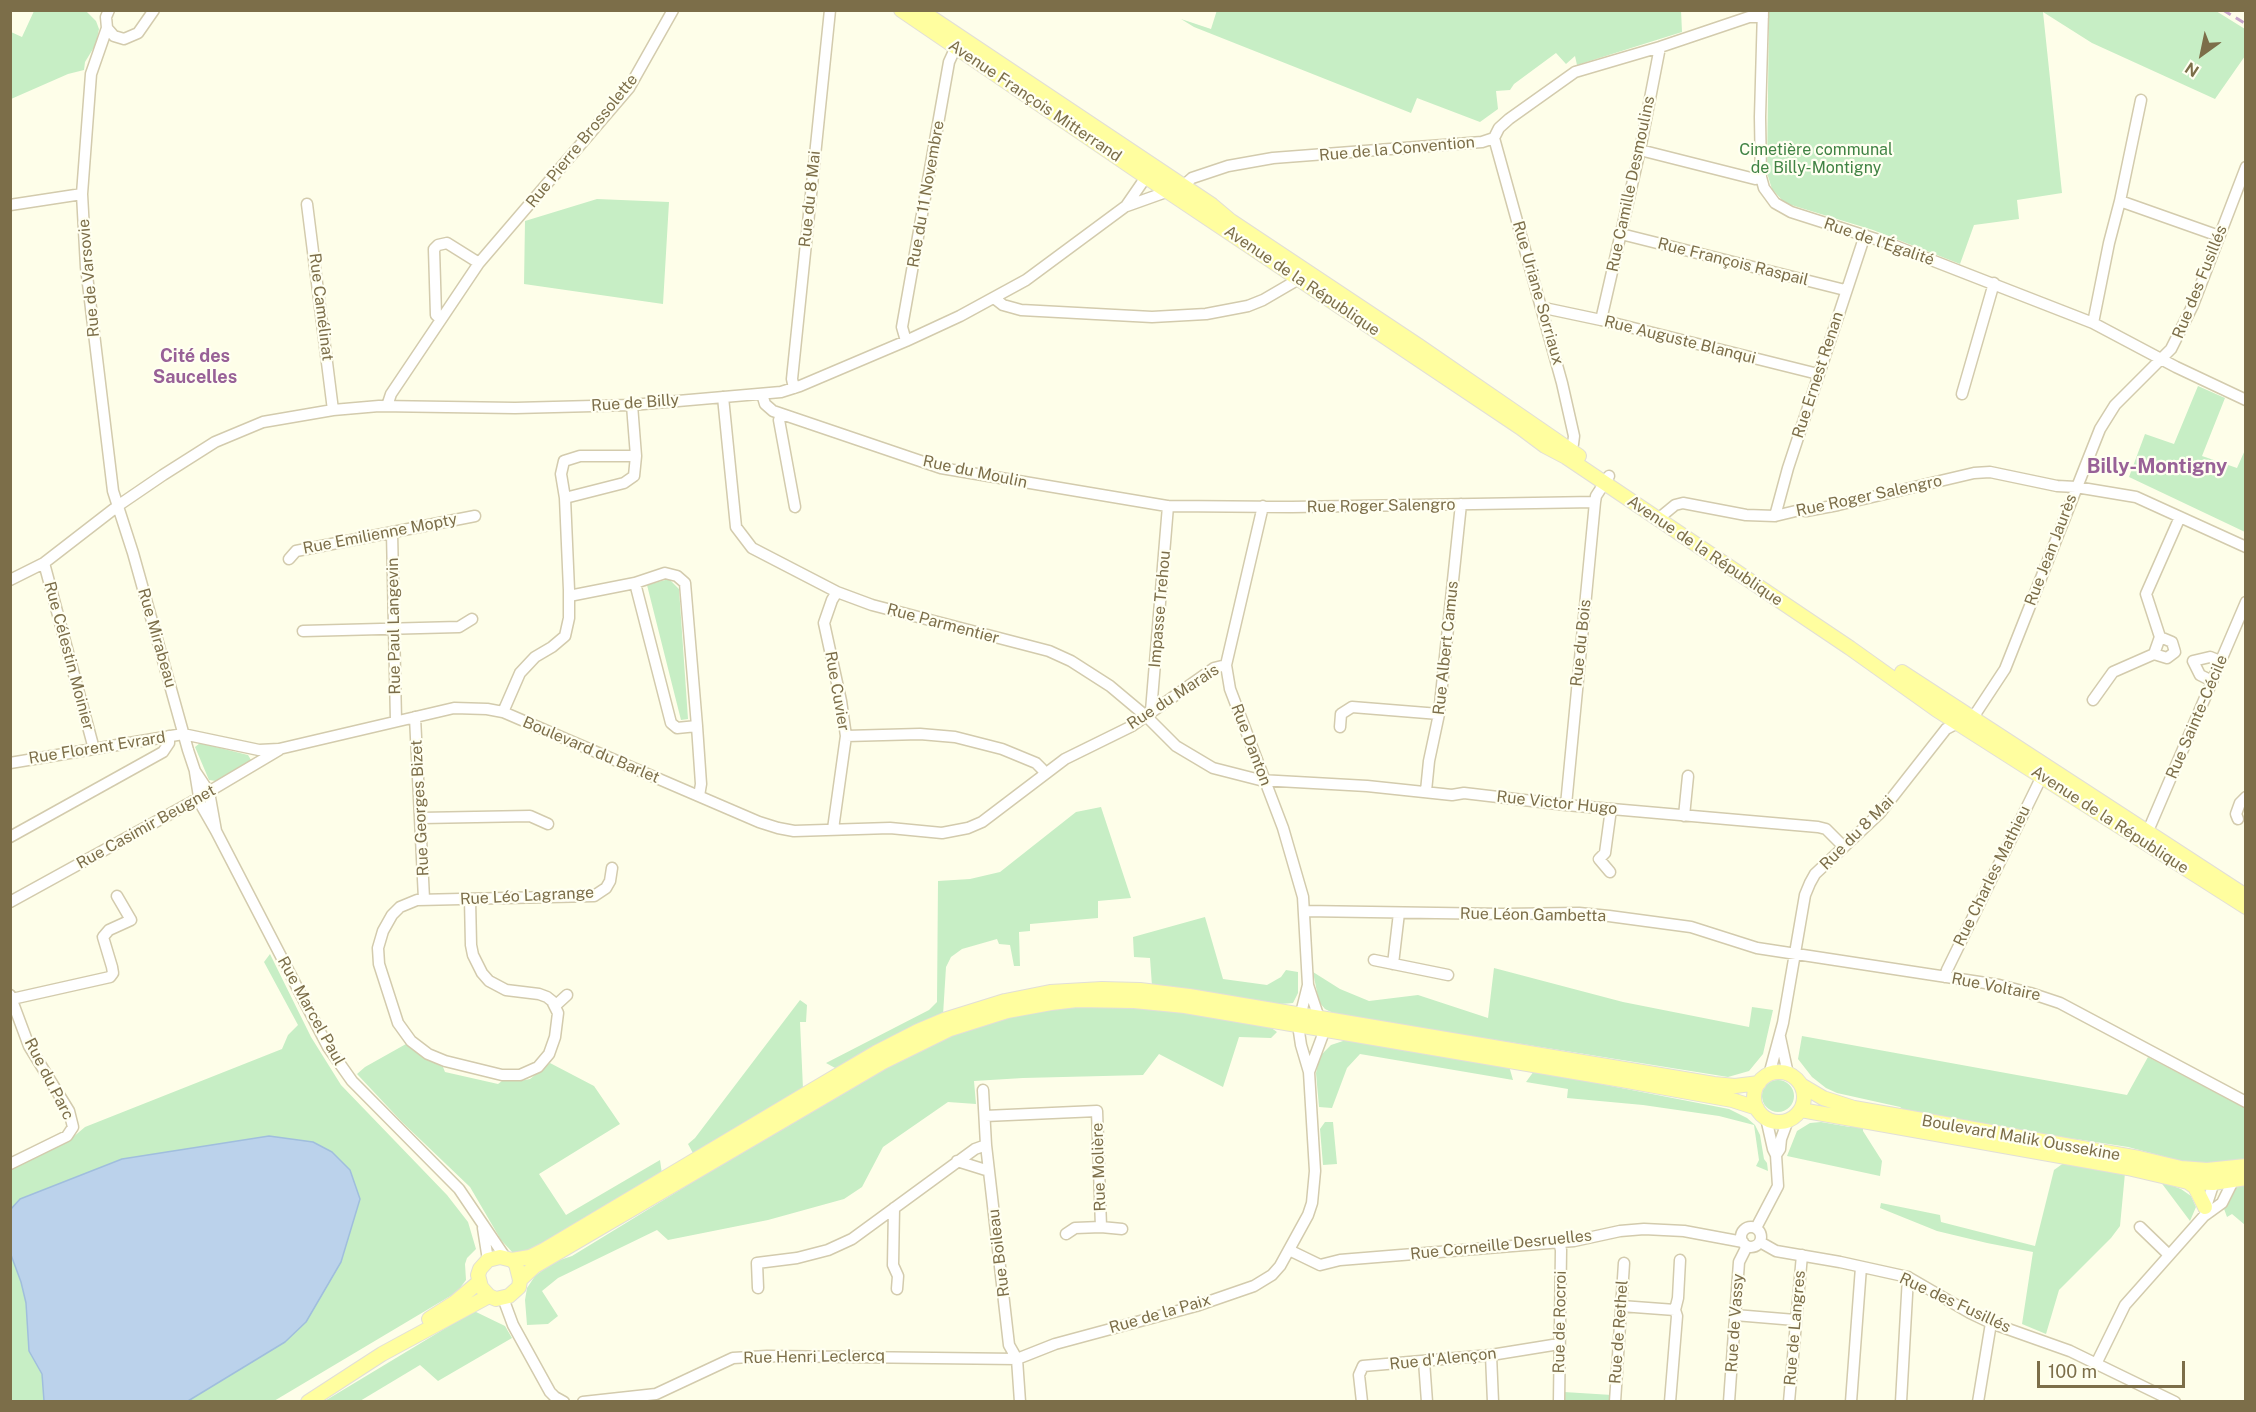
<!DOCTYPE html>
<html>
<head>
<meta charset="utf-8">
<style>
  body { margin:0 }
  #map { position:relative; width:2256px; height:1412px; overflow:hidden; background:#fefee9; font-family:"Public Sans",sans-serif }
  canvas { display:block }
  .frame { position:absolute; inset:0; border:12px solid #7c6e49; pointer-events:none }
  .north { position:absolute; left:2172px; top:24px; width:60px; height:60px; -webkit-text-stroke:4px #fffff1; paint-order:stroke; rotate:213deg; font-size:16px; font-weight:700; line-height:24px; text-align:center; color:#7c6e49 }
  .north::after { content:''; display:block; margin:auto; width:21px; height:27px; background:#7c6e49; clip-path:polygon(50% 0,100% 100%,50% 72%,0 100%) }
  .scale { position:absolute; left:2037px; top:1361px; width:148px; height:27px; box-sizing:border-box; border:3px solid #7c6e49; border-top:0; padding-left:8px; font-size:18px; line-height:21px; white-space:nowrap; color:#7c6e49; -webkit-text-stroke:4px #fffff1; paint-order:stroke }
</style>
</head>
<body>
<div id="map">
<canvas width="2256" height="1412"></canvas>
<div class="frame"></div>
<div class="north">N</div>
<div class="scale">100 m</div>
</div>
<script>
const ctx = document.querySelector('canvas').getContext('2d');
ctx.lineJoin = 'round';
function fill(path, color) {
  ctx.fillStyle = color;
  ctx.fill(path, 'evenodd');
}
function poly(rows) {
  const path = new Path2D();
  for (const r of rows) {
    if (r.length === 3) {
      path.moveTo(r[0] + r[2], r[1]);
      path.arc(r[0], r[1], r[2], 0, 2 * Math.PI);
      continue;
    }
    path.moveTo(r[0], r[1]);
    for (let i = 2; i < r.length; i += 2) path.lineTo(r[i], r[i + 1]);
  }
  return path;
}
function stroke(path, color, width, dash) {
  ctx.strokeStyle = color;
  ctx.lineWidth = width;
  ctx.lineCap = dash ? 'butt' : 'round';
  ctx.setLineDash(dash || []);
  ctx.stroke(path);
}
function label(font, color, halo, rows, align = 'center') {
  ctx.font = font + ' "Public Sans",sans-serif';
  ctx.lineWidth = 4.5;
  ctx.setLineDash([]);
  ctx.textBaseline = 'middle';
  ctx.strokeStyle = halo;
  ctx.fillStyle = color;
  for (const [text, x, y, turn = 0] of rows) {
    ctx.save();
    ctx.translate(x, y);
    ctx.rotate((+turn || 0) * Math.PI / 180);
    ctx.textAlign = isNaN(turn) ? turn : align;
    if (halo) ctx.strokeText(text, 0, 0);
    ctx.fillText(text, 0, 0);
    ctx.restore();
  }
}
fill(poly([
  [85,10,96,21,99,29,96,44,85,62,84,70,68,74,11,99,11,32,22,37,34,11],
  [1217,10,1681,10,1682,32,1577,65,1575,56,1566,64,1556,53,1514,84,1510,90,1496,91,1498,109,1480,122,1417,98,1411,113,1194,27,1181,19,1211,29],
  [1769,11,2216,11,2245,29,2245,56,2215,99,2092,43,2043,12,2062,193,2017,200,2019,219,1974,225,1960,264,1873,230,1788,204,1782,200,1772,189,1767,173],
  [597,199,669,202,663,304,524,284,525,221],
  [2198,386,2225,398,2202,456,2237,468,2245,450,2245,532,2129,477,2145,434,2174,444],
  [669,579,679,589,688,719,681,720,647,585],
  [200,743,248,755,251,760,216,781,209,780,195,747],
  [1101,807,1131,898,1098,901,1098,918,1030,924,1030,931,1019,932,1020,966,1014,966,1010,945,999,944,997,939,962,949,951,957,946,967,943,1015,837,1069,826,1063,929,1010,937,1002,938,881,970,879,1000,872,1076,812],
  [1205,917,1223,979,1267,985,1281,977,1286,970,1298,972,1298,993,1293,1003,1281,1004,1152,986,1150,958,1134,957,1133,937],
  [270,954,311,1037,341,1085,447,1195,468,1222,476,1249,467,1258,465,1264,466,1280,457,1292,274,1401,11,1402,11,1169,72,1138,85,1127,282,1049,288,1035,298,1025,264,962],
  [1494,968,1623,1002,1749,1027,1752,1007,1773,1010,1763,1054,1749,1071,1728,1077,1335,1014,1325,1009,1319,1002,1313,972,1340,989,1369,1001,1418,995,1488,1018],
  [800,1000,807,1005,806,1022,800,1022,803,1089,694,1155,688,1144,695,1138],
  [1133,1004,1270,1027,1277,1032,1271,1038,1239,1037,1223,1087,1159,1054,1143,1075,1023,1078,974,1081,976,1104,948,1102,883,1147,862,1187,844,1199,768,1220,668,1240,657,1230,558,1278,542,1291,558,1316,548,1324,527,1325,525,1300,527,1288,535,1276,554,1262,572,1256,902,1054,959,1029,1057,1006],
  [1802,1036,2127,1095,2148,1057,2245,1108,2245,1160,2205,1164,2185,1162,2128,1147,2010,1129,1904,1110,1900,1107,1837,1093,1826,1088,1812,1077,1798,1059],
  [1349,1039,1509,1066,1513,1080,1360,1054,1347,1068,1332,1108,1319,1107,1316,1073,1320,1056,1331,1045],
  [406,1044,424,1058,443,1067,445,1072,498,1084,502,1081,520,1081,530,1079,550,1063,594,1086,620,1124,539,1174,566,1215,660,1160,662,1174,528,1253,513,1253,501,1240,470,1187,402,1122,357,1074,365,1067],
  [1534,1071,1729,1109,1747,1118,1755,1125,1760,1135,1764,1159,1767,1163,1768,1171,1756,1166,1759,1160,1754,1125,1719,1116,1643,1105,1567,1098,1568,1089,1526,1082],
  [1778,1096,16],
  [1325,1122,1333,1122,1337,1164,1323,1165,1320,1129],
  [1821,1122,1850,1127,1863,1127,1863,1131,1882,1161,1880,1176,1787,1156,1797,1131,1810,1123],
  [2065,1162,2125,1173,2120,1226,2111,1238,2059,1290,2046,1334,2022,1324,2033,1252,1987,1243,1937,1231,1880,1208,1881,1203,1940,1215,1941,1222,2035,1246,2054,1170],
  [2245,1180,2245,1225,2232,1214,2227,1217,2223,1206,2234,1186],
  [2160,1181,2181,1189,2191,1196,2196,1207,2190,1221],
  [474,1311,505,1326,512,1338,438,1381,420,1365,360,1401,323,1402],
  [1564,1392,1612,1395,1611,1401,1564,1402]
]), '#c7eec5');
const water = poly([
  [269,1136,313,1142,332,1152,350,1170,360,1199,341,1262,306,1322,285,1342,188,1401,44,1401,42,1374,29,1351,26,1303,21,1282,11,1255,11,1209,20,1199,122,1159,269,1136]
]);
fill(water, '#bbd2eb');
stroke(water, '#a0bedd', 1.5);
const minor = poly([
  [109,10,106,17,107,28,114,36,124,39,138,33,154,10],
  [1763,10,1760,117,1761,177,1764,188,1775,203,1791,212,1885,242,2093,323,2176,367,2246,400],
  [107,28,91,74,82,194,86,267,113,491,133,553,188,750,195,771,209,792,216,831],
  [1494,138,1562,383,1574,436,1573,444,1568,454],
  [1640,150,1755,179,1761,177],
  [2120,201,2141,100],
  [307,204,333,410],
  [10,205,82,194],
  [1127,206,1183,186,1192,178,1228,166,1273,158,1482,142,1494,138,1499,128,1509,119,1575,72,1660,47,1749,17,1763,17],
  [1621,234,1845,290],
  [994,298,1003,305,1021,310,1152,317,1206,314,1248,306,1263,300,1299,279],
  [1542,310,1549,309,1601,320,1818,374],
  [440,318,436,315,434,249,438,245,447,243,479,263],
  [1601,320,1640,150,1660,47],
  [2093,323,2109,243,2120,201,2219,236],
  [906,341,902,327,949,62,959,40],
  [794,388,792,379,830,10],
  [762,394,765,404,773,411,941,468,1167,506,1292,507,1595,502],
  [1962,394,1994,283],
  [723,397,736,527,752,548,837,592,872,605,1049,651,1071,661,1110,686,1147,717,1176,746,1213,768,1260,780,1367,786,1452,795,1464,793,1566,805,1818,827,1826,829,1844,847],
  [632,405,636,456,634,476,624,483,565,498,561,474,564,461,580,456,636,456],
  [387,406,391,394,479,263,629,88,673,10],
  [781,414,779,420,795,507],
  [1263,506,1226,665,1230,689,1283,828,1303,897,1308,985,1319,1018,1325,1029,1309,1072],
  [1775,516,1788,468,1865,235],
  [1658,519,1675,505,1683,503,1746,515,1775,516,1800,510,1806,511,1838,505,1974,473,1990,472,2057,486,2076,487,2136,497,2246,547],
  [392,532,396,721],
  [289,559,296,551,475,516],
  [44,563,94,749],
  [10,580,44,563,119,505,163,475,215,442,263,422,333,410,379,406,515,408,632,405,781,392,800,386,906,341,960,316,1026,280,1126,206,1146,177,1152,173],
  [569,596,635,583,671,723,677,728,697,726,685,583,677,576,665,573,635,583],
  [303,631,459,627,472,619],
  [2160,637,2154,654,2167,658,2175,652],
  [2175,652,2172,642,2160,637,2146,594,2180,517],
  [2212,681,2200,675,2193,661,2210,657,2220,661],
  [2093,700,2113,672,2154,654],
  [1151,711,1168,506],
  [503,712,520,673,535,657,552,647,565,636,569,618,569,590,565,498],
  [415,717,424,899],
  [697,726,701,784,699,796],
  [1340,727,1341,714,1352,707,1439,714],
  [846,736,920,734,955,737,1002,749,1036,763,1042,769,1045,774],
  [10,763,183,734,259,750,279,749,454,708,487,709,503,712,759,822,778,828,794,831,890,828,942,833,968,828,982,822,1065,759,1132,726,1214,668,1226,665],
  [195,772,200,803,216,831,328,1047,352,1081,459,1189,505,1257],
  [1426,791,1429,761,1439,714,1461,504],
  [1566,805,1595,502,1596,496,1609,476],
  [1684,816,1688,776],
  [421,818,530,816,548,824],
  [2238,819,2236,814,2240,803,2246,797],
  [833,829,846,736,841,701,824,623,832,600,837,592],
  [10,837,163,752,169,743,169,736],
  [2143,838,2151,824,2246,602],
  [1610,872,1599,859,1605,853,1611,809],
  [470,899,471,945,473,955,482,973,489,981,506,990,539,994,547,997,552,1001,558,1013,555,1037,549,1054,538,1067,520,1075,502,1075,445,1061,428,1054,411,1041,398,1023,379,964,378,948,383,931,392,915,400,907,417,900,594,896,606,888,610,881,612,868],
  [10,902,188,804,279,750],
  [1304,911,1503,914,1579,913,1609,916,1691,927,1757,948,1999,985,2030,993,2060,1003,2246,1102],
  [1374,960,1448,975],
  [1393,964,1399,913],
  [1945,977,1947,970,2044,772],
  [10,995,29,1046,69,1111,73,1127,67,1136,10,1164],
  [12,999,110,977,113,973,112,967,103,937,109,930,131,920,117,896],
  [555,1006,567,995],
  [1780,1037,1788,1074],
  [1769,1075,1783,1023,1805,895,1810,883,1815,874,1880,813,1946,729,1976,713,2005,669,2100,429,2115,405,2171,349,2193,305,2246,167],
  [983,1090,986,1145,1009,1345,1017,1359],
  [985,1116,1097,1111,1101,1227,1075,1228,1066,1234],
  [1776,1155,1780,1149,1781,1139,1788,1120],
  [957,1161,989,1171],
  [894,1208,893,1265,898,1276,897,1289],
  [2205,1210,2216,1176],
  [1751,1237,10],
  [1101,1227,1122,1229],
  [2140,1227,2169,1255],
  [483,1228,488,1260],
  [1756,1228,1778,1186,1776,1155,1773,1149,1766,1118],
  [1559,1242,1561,1250,1559,1402],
  [1760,1242,1776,1251,1840,1262,1908,1277,1970,1313,1991,1323,2070,1351,2175,1402],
  [1289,1250,1320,1265,1340,1260,1574,1241,1620,1231,1644,1229,1684,1231,1743,1242],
  [758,1288,757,1263,797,1258,828,1250,852,1239,975,1149,986,1145],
  [503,1298,513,1325,550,1392,555,1397,564,1402],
  [1621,1306,1675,1310],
  [1735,1315,1795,1320],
  [1491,1355,1493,1402],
  [1017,1359,1020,1402],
  [1424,1361,1427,1402],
  [2096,1364,2125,1305,2204,1216,2222,1203,2233,1181],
  [583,1402,656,1394,733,1358,767,1356,1017,1359,1055,1344,1196,1306,1254,1286,1272,1275,1280,1266,1308,1215,1312,1203,1315,1171,1309,1072,1301,1045,1298,1025,1308,985],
  [1362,1402,1359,1375,1363,1366,1491,1355,1559,1344],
  [1615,1402,1624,1263],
  [1670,1402,1677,1316,1675,1310,1678,1298,1680,1260],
  [1729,1402,1739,1262,1747,1246],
  [1789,1402,1802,1255],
  [1851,1402,1861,1267],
  [1901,1402,1908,1277],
  [1978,1402,1991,1323]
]);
const major = poly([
  [901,10,1146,177,1521,428,1545,446,1566,457,1850,648,1937,710,2246,907],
  [920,10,1212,205,1231,221,1419,346,1579,456],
  [1902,672,2246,896],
  [1779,1097,25],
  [1801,1085,1823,1098,1854,1108,2139,1158,2181,1168,2207,1170,2246,1166],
  [1801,1110,2128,1168,2188,1182,2213,1183,2246,1178],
  [2188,1182,2195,1187,2205,1207],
  [512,1260,530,1257,544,1250,799,1098,877,1052,918,1031,944,1020,1005,1001,1050,992,1102,989,1140,990,1189,996,1714,1084,1735,1086,1759,1083],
  [520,1280,516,1264,512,1260,500,1257,488,1260,480,1269,478,1275,481,1287,489,1296,496,1299,509,1296,519,1287,520,1280,535,1266,883,1062,950,1029,1007,1011,1051,1003,1077,1000,1134,1001,1185,1006,1622,1080,1732,1100,1757,1108],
  [429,1319,454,1303,479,1282],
  [308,1402,382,1354,489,1296]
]);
stroke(minor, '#d3cbad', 13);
stroke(major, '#e2dfd7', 16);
stroke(minor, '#fff', 10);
stroke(major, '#fffe9f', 14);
stroke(poly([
  [2223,10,2246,24]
]), '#c7a5cb', 3, [9, 6]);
label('16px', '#7c6e49', '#fffff1', [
  ["Avenue François Mitterrand",1035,101,34],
  ["Rue Pierre Brossolette",582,141,-51],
  ["Rue de la Convention",1397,149,-5],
  ["Rue Camille Desmoulins",1631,184,-78],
  ["Rue du 11 Novembre",926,194,-80],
  ["Rue du 8 Mai",810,199,-84],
  ["Rue de l'Égalité",1879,242,19],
  ["Rue François Raspail",1733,262,14],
  ["Rue de Varsovie",89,278,-95],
  ["Avenue de la République",1302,281,34],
  ["Rue des Fusillés",2200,282,-68],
  ["Rue Uriane Sorriaux",1538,293,74],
  ["Rue Camélinat",321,307,83],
  ["Rue Auguste Blanqui",1680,340,14],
  ["Rue Ernest Renan",1818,375,-72],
  ["Rue de Billy",635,403,-4],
  ["Rue du Moulin",975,472,12],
  ["Rue Roger Salengro",1869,496,-12],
  ["Rue Roger Salengro",1381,506,-1],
  ["Rue Emilienne Mopty",380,534,-11],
  ["Rue Jean Jaurès",2051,550,-69],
  ["Avenue de la République",1705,551,34],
  ["Impasse Trehou",1160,609,-85],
  ["Rue Parmentier",943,624,15],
  ["Rue Paul Langevin",394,626,-91],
  ["Rue Mirabeau",157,638,74],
  ["Rue du Bois",1581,643,-84],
  ["Rue Albert Camus",1446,648,-84],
  ["Rue Célestin Moinier",69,656,75],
  ["Rue Cuvier",837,691,80],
  ["Rue du Marais",1173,697,-33],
  ["Rue Sainte-Cécile",2197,717,-67],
  ["Rue Danton",1251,745,69],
  ["Rue Florent Evrard",97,748,-9],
  ["Boulevard du Barlet",591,750,23],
  ["Rue Victor Hugo",1557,803,6],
  ["Rue Georges Bizet",420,808,-93],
  ["Avenue de la République",2110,820,33],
  ["Rue Casimir Beugnet",146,827,-29],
  ["Rue du 8 Mai",1857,833,-45],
  ["Rue Charles Mathieu",1992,876,-64],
  ["Rue Léo Lagrange",527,896,-3],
  ["Rue Léon Gambetta",1533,915,1],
  ["Rue Voltaire",1996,987,11],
  ["Rue Marcel Paul",311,1011,61],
  ["Rue du Parc",49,1079,63],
  ["Boulevard Malik Oussekine",2021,1138,10],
  ["Rue Molière",1099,1167,-92],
  ["Rue Corneille Desruelles",1501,1245,-6],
  ["Rue Boileau",999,1253,-97],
  ["Rue des Fusillés",1955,1303,25],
  ["Rue de la Paix",1160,1314,-16],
  ["Rue de Rocroi",1560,1322,-89],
  ["Rue de Vassy",1735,1323,-86],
  ["Rue de Langres",1795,1328,-85],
  ["Rue de Rethel",1619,1332,-86],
  ["Rue Henri Leclercq",814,1357,-1],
  ["Rue d'Alençon",1443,1359,-6]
]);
label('16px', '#408344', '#fffff1', [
  ["Cimetière communal",1816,150],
  ["de Billy-Montigny",1816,168]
]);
label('bold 18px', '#986197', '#fffff1', [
  ["Cité des",195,356],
  ["Saucelles",195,377]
]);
label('bold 20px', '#986197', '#fffff1', [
  ["Billy-Montigny",2157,467]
]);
</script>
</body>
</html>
